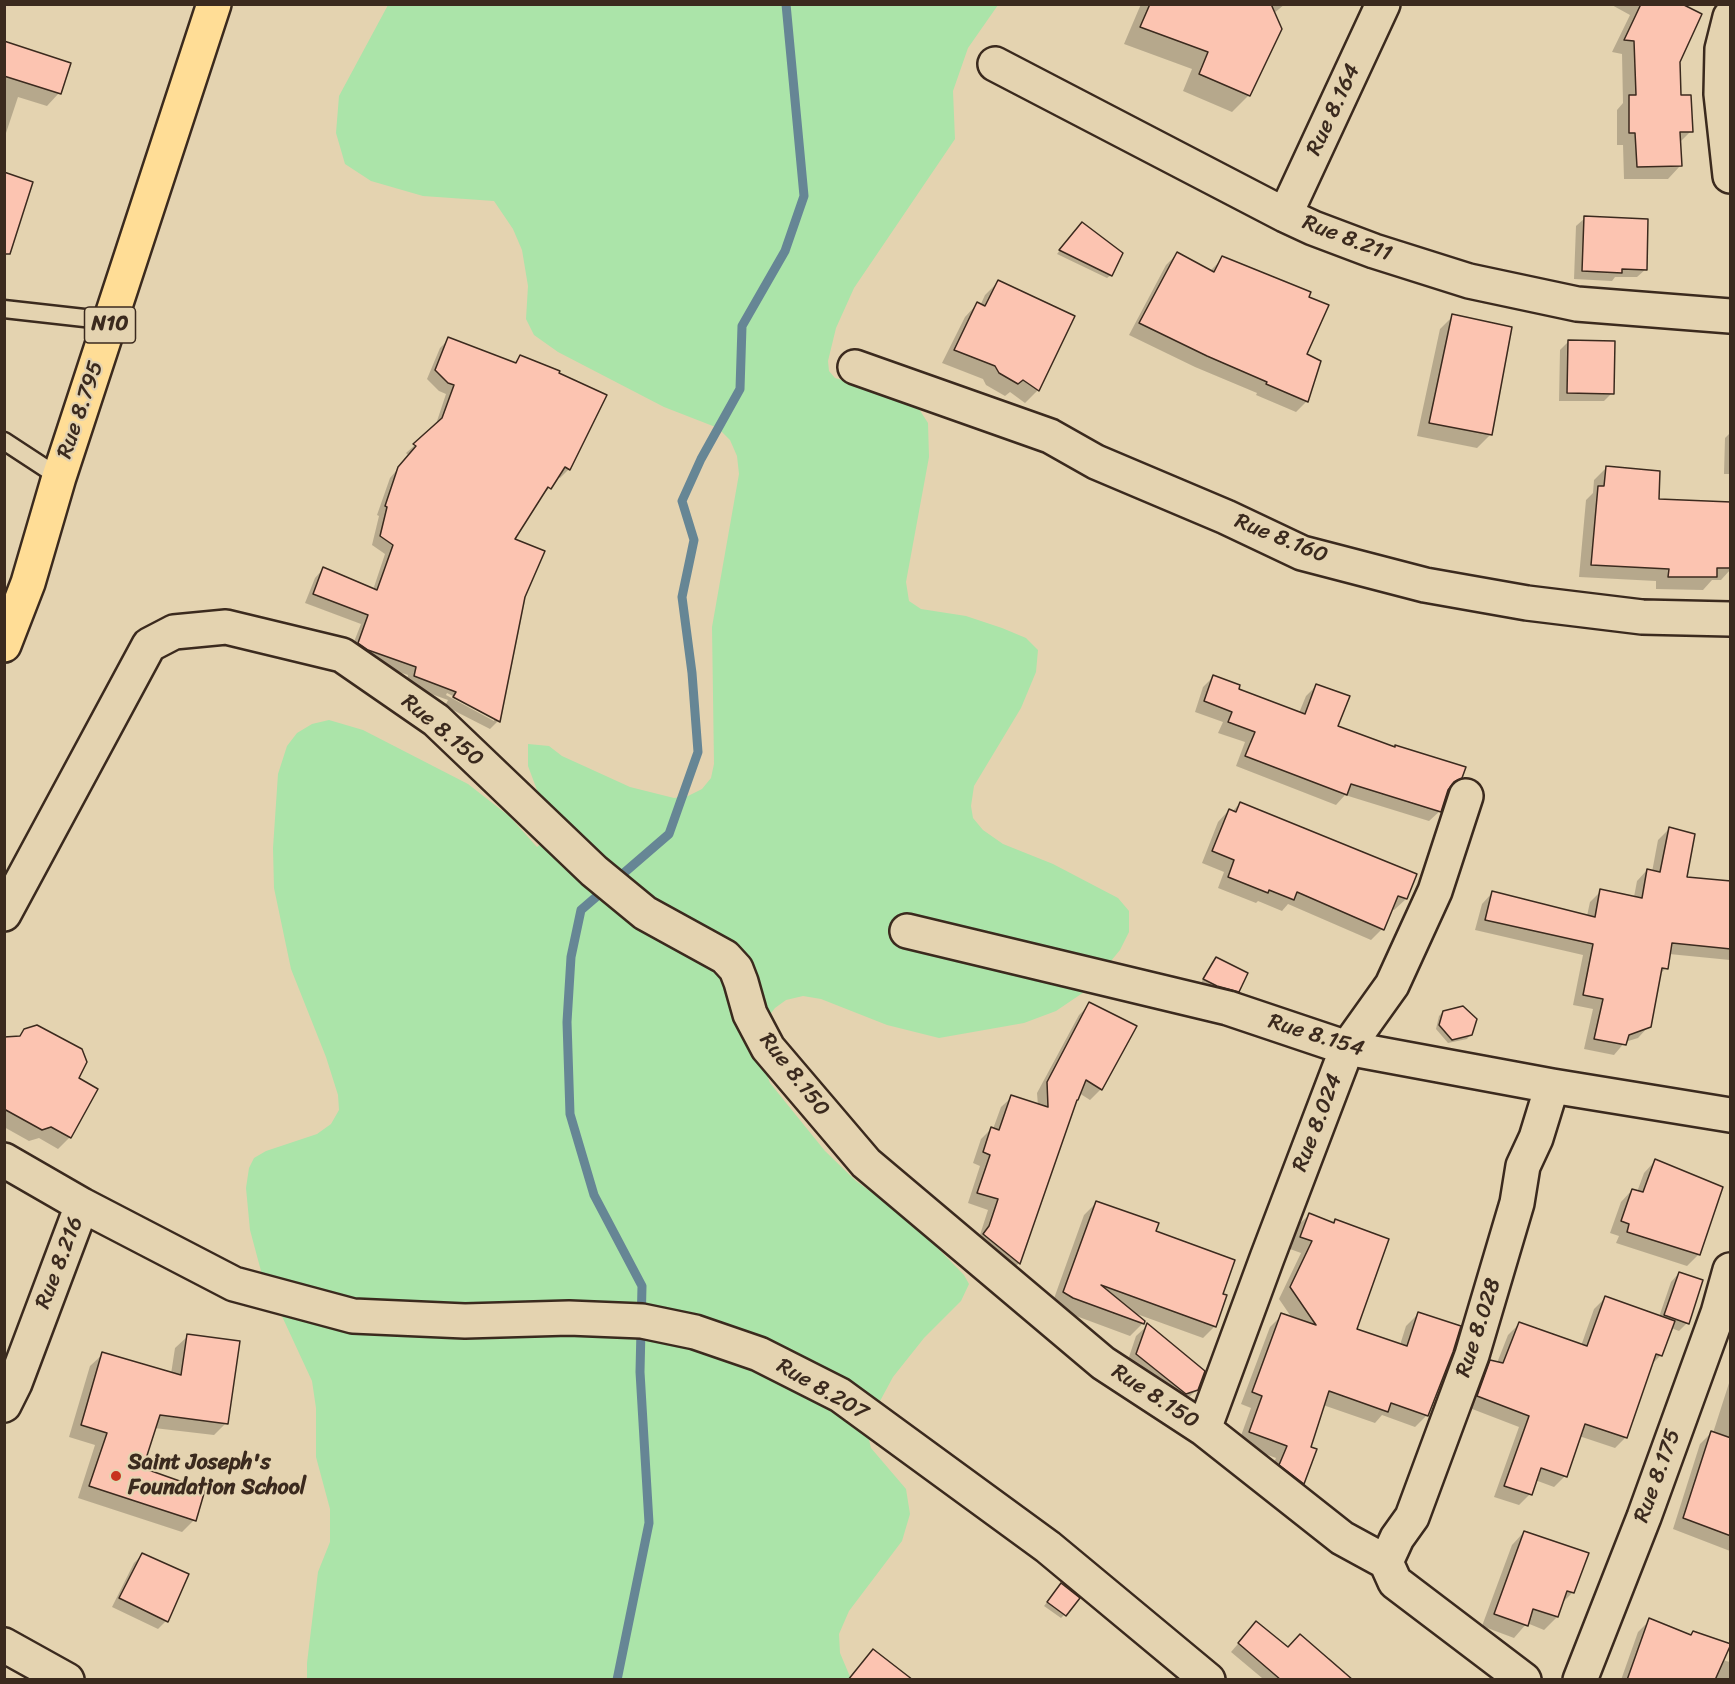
<!DOCTYPE html>
<html>
<head>
<meta charset="utf-8">
<style>
  body { margin:0 }
  #map { position:relative; width:1735px; height:1684px; overflow:hidden; background:#e4d3b0; font-family:Sriracha,sans-serif }
  canvas { display:block }
  .frame { position:absolute; inset:0; border:6px solid #3b2a1e; pointer-events:none }
</style>
</head>
<body>
<div id="map">
<canvas width="1735" height="1684"></canvas>
<div class="frame"></div>
</div>
<script>
const ctx = document.querySelector('canvas').getContext('2d');
ctx.lineJoin = 'round';
function fill(path, color) {
  ctx.fillStyle = color;
  ctx.fill(path, 'evenodd');
}
function poly(rows) {
  const path = new Path2D();
  for (const r of rows) {
    path.moveTo(r[0], r[1]);
    for (let i = 2; i < r.length; i += 2) path.lineTo(r[i], r[i + 1]);
  }
  return path;
}
function stroke(path, color, width, dash) {
  ctx.strokeStyle = color;
  ctx.lineWidth = width;
  ctx.lineCap = dash ? 'butt' : 'round';
  ctx.setLineDash(dash || []);
  ctx.stroke(path);
}
function label(font, color, halo, rows, align = 'center') {
  ctx.font = font + ' Sriracha,sans-serif';
  ctx.lineWidth = 4.5;
  ctx.setLineDash([]);
  ctx.textBaseline = 'middle';
  ctx.strokeStyle = halo;
  ctx.fillStyle = color;
  for (const [text, x, y, turn = 0] of rows) {
    ctx.save();
    ctx.translate(x, y);
    ctx.rotate((+turn || 0) * Math.PI / 180);
    ctx.textAlign = isNaN(turn) ? turn : align;
    if (halo) ctx.strokeText(text, 0, 0);
    ctx.fillText(text, 0, 0);
    ctx.restore();
  }
}
fill(poly([
  [388,5,998,5,968,48,953,91,955,139,854,288,836,328,828,361,829,371,835,378,906,399,919,409,928,423,929,457,906,582,909,601,921,609,966,616,1002,628,1026,638,1038,650,1036,672,1021,708,974,786,971,806,973,818,983,830,1003,844,1053,864,1118,898,1129,911,1129,932,1120,950,1087,990,1056,1011,1024,1023,939,1038,887,1025,821,999,803,996,786,1000,775,1008,758,1030,755,1043,770,1083,825,1151,856,1181,910,1220,964,1275,969,1284,961,1301,924,1338,893,1377,866,1427,871,1448,906,1489,910,1514,902,1541,849,1611,839,1634,840,1653,851,1679,307,1679,307,1663,318,1572,330,1542,330,1509,316,1457,316,1408,312,1381,261,1271,250,1230,246,1188,249,1168,254,1158,266,1151,317,1134,331,1124,339,1110,338,1095,326,1057,291,969,274,888,273,848,278,774,287,746,297,733,312,724,329,720,363,730,468,784,509,816,537,847,548,838,549,822,528,766,528,744,549,746,562,756,630,787,674,798,688,796,702,789,711,778,714,764,712,627,739,474,737,456,730,440,718,428,664,407,558,352,534,335,526,319,528,286,522,250,513,229,494,201,423,196,371,181,345,164,336,133,339,96]
]), '#abe4a9');
fill(poly([
  [1141,4,1285,4,1273,14,1249,95,1232,112,1183,91,1192,69,1124,44],
  [1610,4,1679,4,1678,61,1680,97,1691,131,1679,143,1680,166,1668,179,1624,179,1623,145,1617,145,1617,110,1623,103,1622,54,1612,52,1630,15],
  [4,43,59,93,47,106,18,97,4,139],
  [1585,218,1646,269,1637,277,1615,277,1612,281,1574,279,1576,226],
  [1078,227,1111,275,1107,278,1057,254],
  [1177,254,1210,271,1223,258,1307,298,1305,355,1307,401,1296,412,1256,395,1257,393,1195,367,1129,335,1166,265],
  [998,282,1038,390,1025,403,1010,392,1005,396,986,385,983,379,942,363,965,317,977,304,980,306,985,295],
  [1453,316,1490,435,1477,448,1417,436,1440,329],
  [449,339,513,364,520,357,569,469,560,478,557,476,549,488,541,497,512,540,524,596,498,721,490,729,445,706,448,700,406,685,408,675,359,659,350,652,361,624,305,603,315,578,323,569,373,590,385,554,372,545,379,516,377,515,390,478,409,456,406,453,435,427,446,394,439,391,427,379,440,348],
  [447,693,494,717,494,721,446,695],
  [1568,342,1612,393,1604,401,1559,401,1560,350],
  [1730,433,1730,474,1724,474,1725,438],
  [1607,467,1657,500,1730,503,1730,570,1721,580,1712,580,1703,590,1656,589,1656,581,1579,577,1586,500,1593,493,1594,480],
  [1213,677,1237,690,1299,713,1306,696,1316,686,1336,727,1461,777,1447,789,1440,811,1429,821,1345,795,1336,805,1236,766,1245,742,1218,733,1223,722,1195,712,1203,687],
  [1240,803,1415,875,1406,899,1394,910,1391,909,1382,929,1371,940,1288,904,1282,911,1258,901,1256,903,1218,888,1224,872,1202,863,1218,822,1229,810,1232,812],
  [1669,829,1685,878,1730,882,1730,960,1669,954,1666,968,1659,975,1649,1026,1638,1038,1625,1042,1614,1055,1584,1049,1593,1009,1573,1005,1583,955,1475,930,1482,904,1492,893,1587,916,1590,902,1601,891,1634,897,1637,881,1647,870,1652,872,1658,840],
  [1216,958,1238,991,1234,995,1213,989,1201,983,1212,962],
  [1090,1004,1135,1027,1101,1089,1090,1100,1079,1093,1019,1263,1009,1274,979,1238,988,1210,968,1203,980,1166,973,1163,981,1139,992,1128,993,1129,1001,1107,1012,1097,1038,1106,1037,1093,1079,1015],
  [1443,1012,1471,1034,1467,1039,1448,1043,1436,1029,1439,1016],
  [25,1030,77,1079,70,1137,58,1149,39,1138,29,1141,4,1127,4,1043,18,1037],
  [1655,1161,1699,1254,1687,1266,1616,1243,1619,1236,1610,1233,1621,1202,1632,1190,1637,1192,1644,1173],
  [1096,1203,1154,1231,1221,1295,1215,1326,1203,1338,1134,1313,1143,1323,1130,1336,1060,1310,1052,1304,1084,1215],
  [1309,1215,1332,1224,1336,1220,1355,1329,1400,1345,1406,1326,1418,1314,1427,1415,1415,1427,1382,1415,1375,1423,1323,1405,1309,1448,1315,1450,1303,1484,1292,1495,1268,1477,1276,1458,1238,1444,1251,1408,1241,1404,1270,1327,1282,1315,1292,1318,1279,1299,1301,1253,1290,1249,1297,1226],
  [1679,1273,1687,1323,1679,1331,1671,1328,1661,1355,1651,1365,1626,1437,1615,1448,1579,1436,1565,1476,1554,1487,1535,1480,1530,1494,1519,1505,1494,1497,1519,1427,1467,1407,1479,1373,1491,1362,1497,1363,1508,1335,1519,1324,1581,1346,1594,1309,1605,1298,1659,1317,1671,1282],
  [1148,1325,1197,1389,1185,1401,1126,1366,1136,1336],
  [188,1336,226,1423,214,1435,154,1428,141,1469,194,1520,182,1532,78,1498,95,1445,69,1437,90,1366,103,1354,171,1374,175,1348],
  [1730,1380,1730,1551,1673,1529,1700,1444,1711,1433,1713,1433],
  [1524,1532,1573,1592,1561,1604,1557,1617,1544,1630,1527,1623,1514,1638,1482,1626,1512,1545],
  [142,1555,166,1621,158,1629,112,1607,134,1563],
  [1058,1588,1064,1615,1061,1618,1044,1606],
  [1650,1620,1690,1636,1693,1633,1722,1660,1730,1662,1730,1680,1621,1680,1638,1632],
  [1249,1631,1288,1648,1328,1660,1329,1658,1345,1672,1339,1680,1261,1680,1262,1678,1231,1652]
]), '#0003');
stroke(poly([
  [617,1680,649,1523,640,1372,642,1286,594,1195,570,1114,567,1022,571,957,581,910,669,834,698,752,692,673,682,597,694,540,682,501,701,459,740,389,742,326,785,251,804,196,786,4]
]), '#668695', 9);
const building = poly([
  [1150,4,1271,4,1282,29,1250,96,1199,74,1208,52,1140,27,1150,4],
  [1641,4,1682,4,1702,14,1680,62,1681,95,1691,95,1693,132,1680,132,1682,166,1637,167,1635,133,1629,133,1629,95,1636,95,1634,41,1624,40,1641,4],
  [4,41,71,63,61,94,4,76,4,41],
  [4,172,33,182,10,254,4,254,4,172],
  [1584,216,1648,219,1647,270,1622,269,1622,273,1582,271,1584,216],
  [1082,222,1123,253,1112,276,1059,250,1082,222],
  [1177,252,1214,272,1222,256,1311,292,1309,297,1329,305,1307,354,1321,361,1308,402,1266,384,1267,382,1207,356,1139,323,1177,252],
  [998,280,1075,316,1039,391,1023,380,1018,384,999,373,995,366,954,350,977,302,985,306,998,280],
  [1452,314,1512,327,1492,435,1429,423,1452,314],
  [448,337,516,363,520,355,560,371,559,373,607,395,570,470,565,467,551,489,548,487,515,539,545,551,525,597,500,722,453,697,456,692,414,676,416,667,368,650,358,643,368,615,313,594,323,567,377,590,393,545,380,536,387,507,385,506,398,467,416,446,413,444,442,418,454,385,448,383,435,370,448,337],
  [1568,340,1615,341,1614,394,1567,393,1568,340],
  [1606,466,1660,471,1659,499,1731,502,1731,568,1717,568,1717,577,1668,577,1669,569,1591,565,1598,486,1604,486,1606,466],
  [1213,675,1240,685,1239,689,1305,714,1316,684,1350,696,1338,726,1395,747,1395,745,1466,767,1462,778,1454,782,1448,790,1441,812,1351,784,1347,795,1245,756,1255,732,1228,722,1232,712,1204,701,1213,675],
  [1240,802,1417,874,1407,899,1398,896,1384,930,1297,892,1294,900,1269,890,1268,893,1228,877,1234,860,1212,851,1229,809,1236,812,1240,802],
  [1669,827,1695,834,1687,877,1731,881,1731,949,1672,943,1668,969,1662,968,1651,1027,1629,1035,1626,1045,1594,1039,1603,999,1583,995,1593,944,1485,920,1492,891,1595,917,1600,889,1642,898,1647,869,1660,872,1669,827],
  [1216,957,1248,973,1239,992,1217,986,1203,979,1216,957],
  [1089,1002,1137,1026,1102,1090,1086,1080,1078,1100,1077,1100,1020,1264,983,1234,989,1226,998,1199,977,1193,990,1155,983,1152,991,1127,999,1130,1011,1095,1048,1107,1047,1082,1089,1002],
  [1463,1006,1477,1019,1472,1035,1452,1040,1439,1025,1443,1011,1463,1006],
  [37,1025,82,1049,87,1062,79,1078,98,1089,71,1138,51,1127,42,1130,4,1109,4,1037,20,1036,24,1029,37,1025],
  [1655,1159,1723,1187,1700,1255,1627,1232,1629,1224,1621,1221,1632,1189,1643,1192,1655,1159],
  [1096,1201,1159,1223,1156,1231,1235,1260,1223,1294,1227,1295,1216,1327,1101,1285,1145,1321,1144,1324,1073,1298,1063,1292,1096,1201],
  [1309,1213,1334,1223,1335,1219,1389,1239,1357,1329,1407,1346,1418,1312,1461,1326,1453,1352,1428,1416,1391,1403,1388,1412,1329,1391,1311,1447,1317,1449,1304,1484,1279,1465,1287,1446,1249,1432,1262,1396,1252,1392,1281,1313,1316,1325,1290,1287,1312,1241,1300,1237,1309,1213],
  [1679,1272,1703,1280,1689,1324,1664,1315,1679,1272],
  [1605,1296,1675,1321,1662,1356,1656,1354,1627,1438,1585,1424,1567,1477,1541,1468,1532,1495,1504,1486,1529,1416,1477,1396,1490,1360,1503,1363,1519,1322,1587,1346,1605,1296],
  [1147,1323,1205,1371,1198,1390,1186,1394,1136,1354,1147,1323],
  [187,1334,240,1341,228,1424,160,1415,143,1468,205,1490,196,1521,89,1486,107,1433,81,1425,102,1352,181,1375,187,1334],
  [1711,1431,1731,1438,1731,1536,1683,1518,1711,1431],
  [1524,1531,1589,1553,1574,1593,1567,1591,1558,1617,1533,1609,1528,1626,1494,1614,1524,1531],
  [142,1553,189,1574,168,1622,119,1598,142,1553],
  [1061,1583,1080,1598,1066,1616,1047,1602,1061,1583],
  [1649,1618,1691,1635,1693,1631,1731,1644,1715,1680,1627,1680,1649,1618],
  [1256,1621,1288,1647,1300,1634,1353,1680,1281,1680,1238,1643,1256,1621],
  [873,1649,913,1680,848,1680,873,1649]
]);
fill(building, '#fcc4b1');
stroke(building, '#3b2a1e', 1.5);
const lane = poly([
  [4,309,111,321],
  [4,441,59,477]
]);
const street = poly([
  [1730,17,1722,49,1721,94,1730,176],
  [995,64,1285,215,1313,228,1374,251,1469,281,1577,304,1730,316],
  [1285,215,1383,4],
  [855,367,1050,436,1096,462,1226,517,1302,553,1425,585,1527,603,1642,617,1730,619],
  [4,914,149,645,174,632,226,627,342,655,436,720,594,871,645,913,725,957,736,969,741,982,750,1014,768,1048,866,1163,1103,1363,1204,1429,1342,1538,1386,1562,1395,1582,1524,1680],
  [907,931,1228,1008,1347,1048,1552,1086,1730,1115],
  [4,1160,82,1205,15,1383,4,1405],
  [82,1205,234,1284,353,1316,465,1321,569,1318,642,1321,695,1332,759,1354,840,1395,1048,1547,1208,1680],
  [1204,1429,1267,1258,1347,1048,1392,985,1435,891,1466,796],
  [1386,1562,1397,1538,1412,1517,1472,1355,1517,1203,1523,1166,1536,1138,1552,1086],
  [4,1645,67,1680],
  [1580,1680,1644,1517,1718,1313,1730,1270]
]);
const highway = poly([
  [4,645,28,583,59,477,214,4]
]);
stroke(lane, '#3b2a1e', 21);
stroke(street, '#3b2a1e', 38);
stroke(highway, '#3b2a1e', 38);
stroke(lane, '#e4d3b0', 16);
stroke(street, '#e4d3b0', 33);
stroke(highway, '#ffdd96', 33);
for (const [x, y, r, color] of [
  [116,1476,6,"#c8321e"]
]) {
  const dot = new Path2D();
  dot.arc(x, y, r, 0, 2 * Math.PI);
  ctx.fillStyle = color;
  ctx.fill(dot);
  stroke(dot, '#e4d3b0', 2);
}
for (const [x, y, w] of [
  [110,325,51]
]) {
  const box = new Path2D();
  box.roundRect(x - w / 2, y - 18, w, 36, 4.5);
  ctx.fillStyle = '#e4d3b0';
  ctx.fill(box);
  stroke(box, '#3b2a1e', 1.5);
}
label('bold 21px', '#3b2a1e', null, [
  ["N10",110,325]
]);
label('22px', '#3b2a1e', '#e4d3b0', [
  ["Rue 8.164",1334,110,-65],
  ["Rue 8.211",1347,239,21],
  ["Rue 8.795",81,410,-71],
  ["Rue 8.160",1281,539,22],
  ["Rue 8.150",442,731,40],
  ["Rue 8.154",1316,1036,17],
  ["Rue 8.150",794,1075,52],
  ["Rue 8.024",1318,1123,-69],
  ["Rue 8.216",60,1263,-69],
  ["Rue 8.028",1479,1328,-72],
  ["Rue 8.207",822,1390,30],
  ["Rue 8.150",1155,1397,33],
  ["Rue 8.175",1658,1476,-70]
]);
label('bold 22px', '#3b2a1e', '#e4d3b0', [
  ["Saint Joseph's",128,1463],
  ["Foundation School",128,1488]
], 'left');
</script>
</body>
</html>
